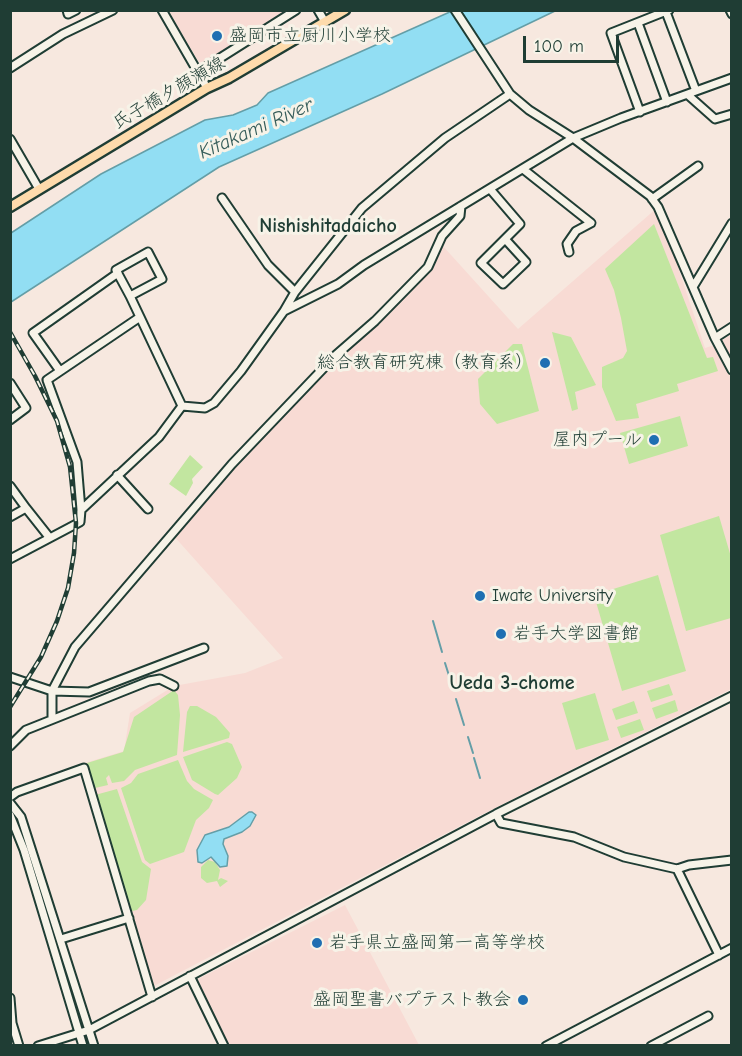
<!DOCTYPE html>
<html>
<head>
<meta charset="utf-8">
<style>
  body { margin:0 }
  #map { position:relative; width:742px; height:1056px; overflow:hidden; background:#f7e8df; font-family:"Comic Neue",sans-serif }
  canvas { display:block }
  .frame { position:absolute; inset:0; border:12px solid #1f3d34; pointer-events:none }
  .scale { position:absolute; left:523px; top:36px; width:96px; height:27px; box-sizing:border-box; border:3px solid #1f3d34; border-top:0; padding-left:8px; font-size:18px; line-height:21px; white-space:nowrap; color:#1f3d34; -webkit-text-stroke:4px #f7f3e8; paint-order:stroke }
</style>
</head>
<body>
<div id="map">
<canvas width="742" height="1056"></canvas>
<div class="frame"></div>
<div class="scale">100 m</div>
</div>
<script>
const ctx = document.querySelector('canvas').getContext('2d');
ctx.lineJoin = 'round';
function fill(path, color) {
  ctx.fillStyle = color;
  ctx.fill(path, 'evenodd');
}
function poly(rows) {
  const path = new Path2D();
  for (const r of rows) {
    path.moveTo(r[0], r[1]);
    for (let i = 2; i < r.length; i += 2) path.lineTo(r[i], r[i + 1]);
  }
  return path;
}
function stroke(path, color, width, dash) {
  ctx.strokeStyle = color;
  ctx.lineWidth = width;
  ctx.lineCap = dash ? 'butt' : 'round';
  ctx.setLineDash(dash || []);
  ctx.stroke(path);
}
function label(font, color, halo, rows, align = 'center') {
  ctx.font = font + ' "Comic Neue","Klee One",sans-serif';
  ctx.lineWidth = 6;
  ctx.setLineDash([]);
  ctx.textBaseline = 'middle';
  ctx.strokeStyle = halo;
  ctx.fillStyle = color;
  for (const [text, x, y, turn = 0] of rows) {
    ctx.save();
    ctx.translate(x, y);
    ctx.rotate((+turn || 0) * Math.PI / 180);
    ctx.textAlign = isNaN(turn) ? turn : align;
    if (halo) ctx.strokeText(text, 0, 0);
    ctx.fillText(text, 0, 0);
    ctx.restore();
  }
}
fill(poly([
  [168,11,293,11,206,63,199,62],
  [658,207,705,348,718,344,731,334,731,689,483,814,152,987,85,763,124,751,130,713,174,686,245,673,283,658,172,534,221,477,428,270,442,245,518,329],
  [345,905,419,1045,227,1045,194,981]
]), '#f8dbd4');
fill(poly([
  [654,224,707,358,713,357,718,371,677,384,679,391,636,404,639,418,616,421,602,387,602,367,623,358,627,351,621,318,614,290,605,269],
  [552,332,571,337,596,385,575,392,578,409,572,411],
  [513,344,522,344,539,411,497,424,480,404,478,379],
  [680,416,688,446,629,464,620,433],
  [190,455,203,467,192,479,193,483,186,496,169,484],
  [719,516,731,557,731,618,686,631,660,535],
  [658,575,686,671,622,691,594,595],
  [669,684,673,695,651,702,647,691],
  [174,690,178,695,180,715,177,755,135,770,124,781,112,783,109,775,106,778,108,785,95,788,87,763,123,752,134,717],
  [595,693,609,740,576,750,562,703],
  [675,700,678,711,656,719,652,708],
  [634,701,638,713,616,720,612,709],
  [190,706,197,706,216,717,230,733,229,738,183,752,187,712],
  [640,719,644,730,621,738,617,727],
  [227,742,232,744,242,767,237,778,218,795,215,794,192,780,183,757],
  [178,760,187,781,194,789,213,800,209,808,196,820,184,852,150,864,145,860,121,788,131,783,138,774],
  [117,789,142,862,151,869,146,900,137,910,132,911,129,908,95,795],
  [208,860,215,862,220,870,218,880,221,878,228,881,220,887,217,881,207,883,201,878,201,867]
]), '#c2e6a0');
const water = poly([
  [452,11,555,11,382,94,219,167,11,302,11,233,101,174,205,120,233,115,257,105,268,93,452,11],
  [249,812,252,812,256,815,250,826,242,832,224,839,223,844,228,856,227,866,220,867,211,857,202,863,198,862,197,850,205,835,229,827,249,812]
]);
fill(water, '#92def3');
stroke(water, '#649ea7', 1.5);
stroke(poly([
  [433,621,442,652],
  [445,663,453,688],
  [456,699,464,725],
  [468,737,473,753],
  [474,758,480,778]
]), '#649ea7', 2);
const minor = poly([
  [67,10,68,14,76,10],
  [162,10,207,88],
  [318,10,325,22],
  [455,10,510,94,529,110,573,138,650,196,658,207,715,338,732,370],
  [730,10,732,14],
  [666,12,696,91],
  [638,23,667,102],
  [10,68,63,34,113,10],
  [198,72,296,10],
  [688,95,715,119,732,114],
  [640,112,611,33,669,10],
  [10,139,39,189],
  [523,169,591,223,576,231,567,244,569,252],
  [490,189,520,224,481,263,503,284,526,262,505,239],
  [222,198,268,265,295,292,284,311],
  [652,199,698,166],
  [693,287,732,223],
  [295,292,362,208,445,138,510,94],
  [130,296,116,270,148,252,162,279,130,296,140,317],
  [715,338,732,327],
  [60,371,33,333,118,273],
  [10,383,26,408,10,420],
  [117,475,148,509],
  [10,486,26,508],
  [81,510,77,462,47,380,140,317,182,406],
  [10,517,26,508,49,537],
  [10,559,80,522,81,510,159,437,182,406,205,408,214,403,241,371,284,311,338,284,364,265,573,138,621,118,732,78],
  [10,677,52,691,89,692,204,648],
  [52,718,52,691,75,647,232,464,336,355,375,321,428,267,442,236,460,216,461,206],
  [10,746,26,730,149,681,160,679,174,686],
  [10,797,17,792,84,768,152,997],
  [10,803,21,817,94,1046],
  [496,814,501,823,574,837,624,857,677,869,689,865,732,860],
  [10,815,24,850,83,1046],
  [677,869,719,955],
  [61,939,129,918],
  [190,976,224,1046],
  [10,998,12,1023,19,1046],
  [38,1046,89,1030,496,814,732,696],
  [546,1046,732,948],
  [651,1046,708,1016]
]);
const major = poly([
  [10,207,207,88,229,78,345,10]
]);
stroke(minor, '#1f3d34', 11);
stroke(major, '#1f3d34', 13);
stroke(minor, '#f7f3e8', 7);
stroke(major, '#fedbac', 8);
const rail = poly([
  [10,332,35,376,57,421,70,467,76,523,74,553,68,588,57,621,41,657,10,707]
]);
stroke(rail, '#1f3d34', 4.5);
stroke(rail, '#f7f3e8', 2, [7]);
for (const [x, y, r, color] of [
  [217,36,6,"#1f6fb2"],
  [545,363,6,"#1f6fb2"],
  [654,440,6,"#1f6fb2"],
  [480,596,6,"#1f6fb2"],
  [501,634,6,"#1f6fb2"],
  [317,943,6,"#1f6fb2"],
  [523,1000,6,"#1f6fb2"]
]) {
  const dot = new Path2D();
  dot.arc(x, y, r, 0, 2 * Math.PI);
  ctx.fillStyle = color;
  ctx.fill(dot);
  stroke(dot, '#f7f3e8', 2);
}
label('18px', '#1f3d34', '#f7f3e8', [
  ["盛岡市立厨川小学校",229,36],
  ["総合教育研究棟（教育系）",533,363,"right"],
  ["屋内プール",642,440,"right"],
  ["Iwate University",492,596],
  ["岩手大学図書館",513,634],
  ["岩手県立盛岡第一高等学校",329,943],
  ["盛岡聖書バプテスト教会",511,1000,"right"]
], 'left');
label('18px', '#1f3d34', '#f7f3e8', [
  ["氏子橋夕顔瀬線",169,93,-30]
]);
label('italic 20px', '#365d5a', '#f7f3e8', [
  ["Kitakami River",256,129,-24]
]);
label('bold 20px', '#1f3d34', '#f7f3e8', [
  ["Nishishitadaicho",328,226],
  ["Ueda 3-chome",512,683]
]);
</script>
</body>
</html>
